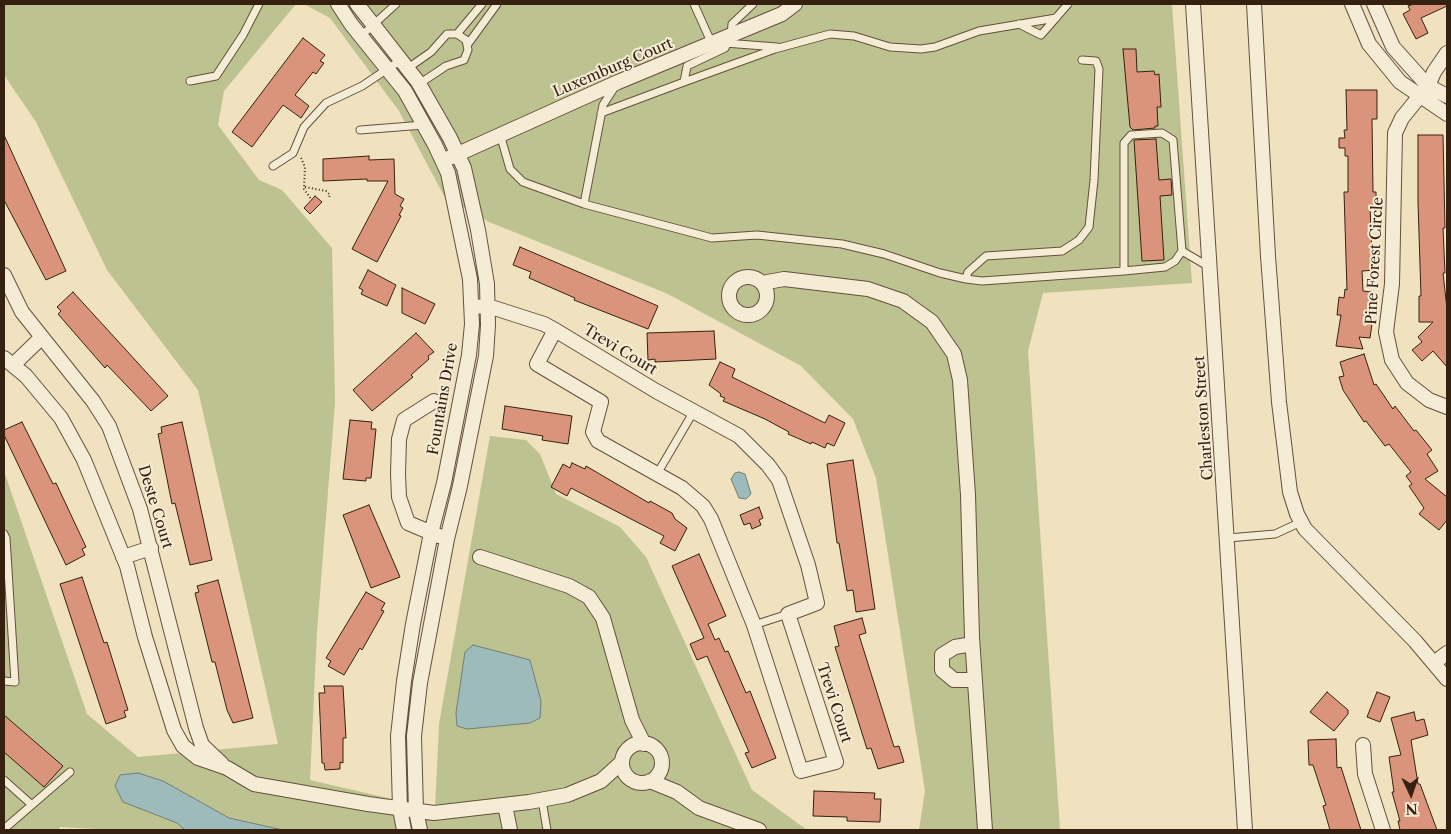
<!DOCTYPE html>
<html>
<head>
<meta charset="utf-8">
<style>
  body { margin:0 }
  #map { position:relative; width:1451px; height:834px; overflow:hidden; background:#f0e1bf; font-family:"Libre Caslon Text",serif }
  canvas { display:block }
  .frame { position:absolute; inset:0; border:5px solid #362010; pointer-events:none }
  .north { position:absolute; left:1386px; top:769px; width:50px; height:50px; -webkit-text-stroke:4px #f5ecd5; paint-order:stroke; rotate:177deg; font-size:14px; font-weight:700; line-height:20px; text-align:center; color:#362010 }
  .north::after { content:''; display:block; margin:auto; width:18px; height:22px; background:#362010; clip-path:polygon(50% 0,100% 100%,50% 72%,0 100%) }
</style>
</head>
<body>
<div id="map">
<canvas width="1451" height="834"></canvas>
<div class="frame"></div>
<div class="north">N</div>
</div>
<script>
const ctx = document.querySelector('canvas').getContext('2d');
ctx.lineJoin = 'round';
function fill(path, color) {
  ctx.fillStyle = color;
  ctx.fill(path, 'evenodd');
}
function poly(rows) {
  const path = new Path2D();
  for (const r of rows) {
    if (r.length === 3) {
      path.moveTo(r[0] + r[2], r[1]);
      path.arc(r[0], r[1], r[2], 0, 2 * Math.PI);
      continue;
    }
    path.moveTo(r[0], r[1]);
    for (let i = 2; i < r.length; i += 2) path.lineTo(r[i], r[i + 1]);
  }
  return path;
}
function stroke(path, color, width, dash) {
  ctx.strokeStyle = color;
  ctx.lineWidth = width;
  ctx.lineCap = dash ? 'butt' : 'round';
  ctx.setLineDash(dash || []);
  ctx.stroke(path);
}
function label(font, color, halo, rows, align = 'center') {
  ctx.font = font + ' "Libre Caslon Text",serif';
  ctx.lineWidth = 4;
  ctx.setLineDash([]);
  ctx.textBaseline = 'middle';
  ctx.strokeStyle = halo;
  ctx.fillStyle = color;
  for (const [text, x, y, turn = 0] of rows) {
    ctx.save();
    ctx.translate(x, y);
    ctx.rotate((+turn || 0) * Math.PI / 180);
    ctx.textAlign = isNaN(turn) ? turn : align;
    if (halo) ctx.strokeText(text, 0, 0);
    ctx.fillText(text, 0, 0);
    ctx.restore();
  }
}
fill(poly([
  [4,4,296,4,224,91,218,125,259,180,282,190,332,248,335,403,317,631,310,780,435,809,439,724,490,436,526,440,540,454,556,494,620,527,646,557,752,790,807,830,117,830,60,827,58,830,4,830,4,471,87,714,138,757,278,744,198,390,107,270,36,122,4,75],
  [304,4,1172,4,1192,283,1043,293,1028,351,1060,830,919,830,925,791,876,478,853,419,801,366,668,294,489,222,444,196,399,111,330,18]
]), '#bcc290');
const water = poly([
  [739,472,745,474,751,494,746,499,739,498,731,479,735,473,739,472],
  [473,645,530,660,541,701,540,718,530,723,467,729,457,726,456,713,465,652,473,645],
  [138,773,163,781,229,818,283,830,185,830,177,823,123,802,115,786,120,775,138,773]
]);
fill(water, '#9ebbbb');
stroke(water, '#747d77', 1);
const building = poly([
  [1414,4,1447,4,1447,6,1421,18,1428,33,1416,39,1403,14,1410,10,1408,6,1414,4],
  [303,38,325,55,320,61,324,63,316,74,313,72,295,95,309,106,301,118,283,105,252,147,232,132,303,38],
  [1123,49,1136,49,1137,72,1154,71,1155,75,1159,74,1161,107,1157,107,1158,126,1155,126,1155,128,1133,130,1130,127,1123,49],
  [1346,90,1377,90,1377,119,1372,119,1373,192,1376,192,1376,206,1370,206,1372,256,1376,256,1377,270,1362,271,1363,291,1371,292,1367,324,1372,324,1370,338,1359,337,1363,349,1336,346,1341,315,1337,315,1339,297,1344,298,1345,289,1347,290,1344,192,1348,192,1348,156,1345,156,1345,148,1339,148,1339,138,1345,138,1344,130,1347,130,1346,90],
  [4,135,66,271,46,280,4,200,4,135],
  [1418,135,1443,135,1445,228,1443,228,1445,273,1443,273,1447,309,1447,367,1433,351,1422,361,1412,350,1422,342,1418,337,1433,322,1419,322,1419,296,1421,296,1418,202,1418,135],
  [1156,139,1159,180,1171,179,1172,195,1160,196,1164,260,1142,261,1134,140,1156,139],
  [369,156,369,160,394,159,395,194,404,199,400,206,403,208,399,215,401,216,377,262,352,249,388,181,367,181,367,179,323,181,323,159,369,156],
  [315,196,322,202,310,214,304,208,315,196],
  [520,247,658,306,648,329,574,300,575,298,529,278,531,272,513,265,520,247],
  [368,270,396,285,387,306,361,294,363,290,359,288,368,270],
  [402,288,435,304,425,324,402,313,402,288],
  [73,292,168,396,151,411,107,365,105,368,58,314,61,311,57,307,73,292],
  [714,331,716,359,655,362,655,359,648,360,647,333,714,331],
  [416,333,434,352,428,356,429,359,411,375,413,377,372,411,353,390,416,333],
  [1364,354,1374,385,1376,384,1393,409,1395,406,1414,431,1416,430,1432,450,1427,454,1438,471,1425,479,1447,497,1447,520,1439,530,1419,514,1424,508,1409,486,1412,484,1406,476,1411,472,1389,444,1385,446,1366,421,1364,422,1343,390,1339,377,1344,376,1340,362,1364,354],
  [720,362,735,369,732,377,825,423,829,415,845,423,834,446,827,443,825,448,812,442,811,444,788,434,789,432,765,419,723,401,725,398,720,396,721,394,709,385,720,362],
  [505,406,572,416,568,444,542,440,543,436,502,429,505,406],
  [350,420,372,422,371,429,376,429,371,478,366,478,366,481,343,479,350,420],
  [22,422,53,484,56,483,86,547,82,549,85,555,66,565,4,435,4,430,22,422],
  [182,422,212,560,190,565,175,503,172,504,158,434,162,433,161,427,182,422],
  [853,460,875,609,856,612,853,590,847,591,839,543,837,543,827,464,853,460],
  [572,463,585,469,586,466,632,493,649,503,650,501,672,513,675,519,687,528,675,551,660,543,664,536,571,488,567,496,551,487,563,464,570,468,572,463],
  [369,505,400,577,371,588,343,515,369,505],
  [759,507,763,518,759,520,761,525,752,529,750,523,744,525,740,515,759,507],
  [699,554,726,616,708,624,715,640,719,638,725,652,728,651,746,693,750,691,776,758,752,768,745,753,749,752,707,656,697,660,690,644,704,638,672,566,699,554],
  [82,577,104,643,107,642,128,710,124,711,126,717,106,724,60,584,82,577],
  [218,580,253,718,233,723,227,710,215,662,212,662,195,593,199,592,197,586,218,580],
  [366,592,385,603,381,610,384,611,362,650,360,648,344,675,328,666,331,661,326,658,366,592],
  [862,618,866,633,859,635,894,747,899,746,904,762,878,769,871,748,867,749,835,647,839,646,834,626,862,618],
  [324,686,343,686,346,738,343,738,343,763,340,762,340,769,325,770,324,763,322,763,319,693,325,693,324,686],
  [1327,692,1348,710,1348,714,1334,731,1310,712,1327,692],
  [1377,692,1390,697,1380,722,1367,717,1377,692],
  [1414,712,1416,721,1424,719,1428,735,1411,740,1418,784,1420,784,1437,830,1400,830,1398,821,1400,821,1392,792,1394,792,1389,757,1401,755,1391,718,1414,712],
  [4,715,63,766,44,787,4,752,4,715],
  [1336,739,1337,768,1341,767,1361,830,1330,830,1323,806,1326,805,1313,765,1309,765,1308,740,1336,739],
  [814,791,875,793,874,799,881,799,880,822,847,821,847,817,813,816,814,791]
]);
fill(building, '#db947c');
stroke(building, '#362010', 1);
const lane = poly([
  [694,4,712,44],
  [1019,24,1041,35,1068,4],
  [457,34,482,4],
  [361,36,396,4],
  [725,43,777,47],
  [468,44,497,4],
  [408,68,431,52,447,34,457,34,466,40,468,50,464,60,446,66,419,84],
  [190,81,216,76,243,35,259,4],
  [684,82,775,49,830,34,854,36,890,47,921,49,935,47,979,31,1056,18],
  [601,113,684,82,687,66,725,48,731,35,732,24,753,4],
  [360,130,424,125],
  [500,134,510,169,523,182,584,204,603,105,616,85],
  [273,166,293,153,304,127,326,103,362,86,401,60],
  [584,204,712,238,757,235,842,244,884,254,940,273,966,279,982,281,1124,271],
  [1182,251,1175,261,1165,267,1124,271,1124,143,1131,135,1162,133,1173,140,1182,251,1211,268],
  [966,279,968,272,986,256,1062,251,1079,240,1089,227,1094,180,1099,69,1096,61,1082,60],
  [657,474,694,411],
  [4,534,6,538,15,682,4,681],
  [1228,538,1275,534,1301,522],
  [754,625,788,614],
  [4,780,32,805],
  [542,800,547,830],
  [4,829,70,772]
]);
const street = poly([
  [338,4,351,24,405,91,435,145,448,173,470,279,472,324,469,355,444,483,431,533,413,624,404,681,398,736,400,809,404,830],
  [357,4,418,82,450,138,464,168,478,230,487,284,488,325,486,356,460,486,447,539,420,683,414,736,416,811,420,830],
  [1193,4,1245,830],
  [1254,4,1268,256,1279,402,1290,492,1297,514,1305,529,1415,641,1447,679],
  [1352,4,1369,44,1400,82,1447,114],
  [1374,4,1393,47,1428,86,1447,96],
  [1447,53,1434,72,1428,86,1402,118,1395,133,1392,284,1386,332,1392,360,1407,383,1429,400,1447,407],
  [449,158,618,82,782,14,795,4],
  [4,275,22,312,93,401,109,426,140,509,196,728,202,745,222,764],
  [748,296,19],
  [762,283,784,279,868,289,903,301,932,322,954,354,960,380,968,495,972,637,985,830],
  [472,307,488,306,544,324,555,330,656,391,739,436,768,465,779,480,808,565,817,603,788,614,836,762,801,771,754,625,711,519,703,506,682,488,598,441,593,432,601,402,537,364,555,330],
  [4,358,26,376,61,418,84,460,127,566,145,637,174,730,183,746,198,758,227,768,254,784,368,804,434,813,529,802,567,795,601,781,622,762],
  [13,365,42,337],
  [434,401,404,420,399,439,398,474,399,497,408,523,439,536],
  [123,557,151,548],
  [480,557,569,586,589,597,603,618,632,720,644,744],
  [972,644,955,647,942,655,942,670,954,680,974,680],
  [1434,663,1447,653],
  [642,763,20],
  [1363,745,1365,774,1383,830],
  [650,781,677,792,699,808,759,830],
  [505,805,510,830]
]);
stroke(lane, '#64503c', 9);
stroke(street, '#64503c', 16);
stroke(poly([
  [301,158,305,167,304,189,311,199],
  [305,187,326,191,330,195,328,199]
]), '#362010', 2, [1, 2.5]);
stroke(lane, '#f5ecd5', 7);
stroke(street, '#f5ecd5', 14);
label('15px', '#362010', '#f5ecd5', [
  ["Luxemburg Court",613,68,-23],
  ["Pine Forest Circle",1375,261,-87],
  ["Trevi Court",620,350,31],
  ["Fountains Drive",443,399,-80],
  ["Charleston Street",1204,418,-94],
  ["Deste Court",155,507,73],
  ["Trevi Court",834,703,72]
]);
</script>
</body>
</html>
